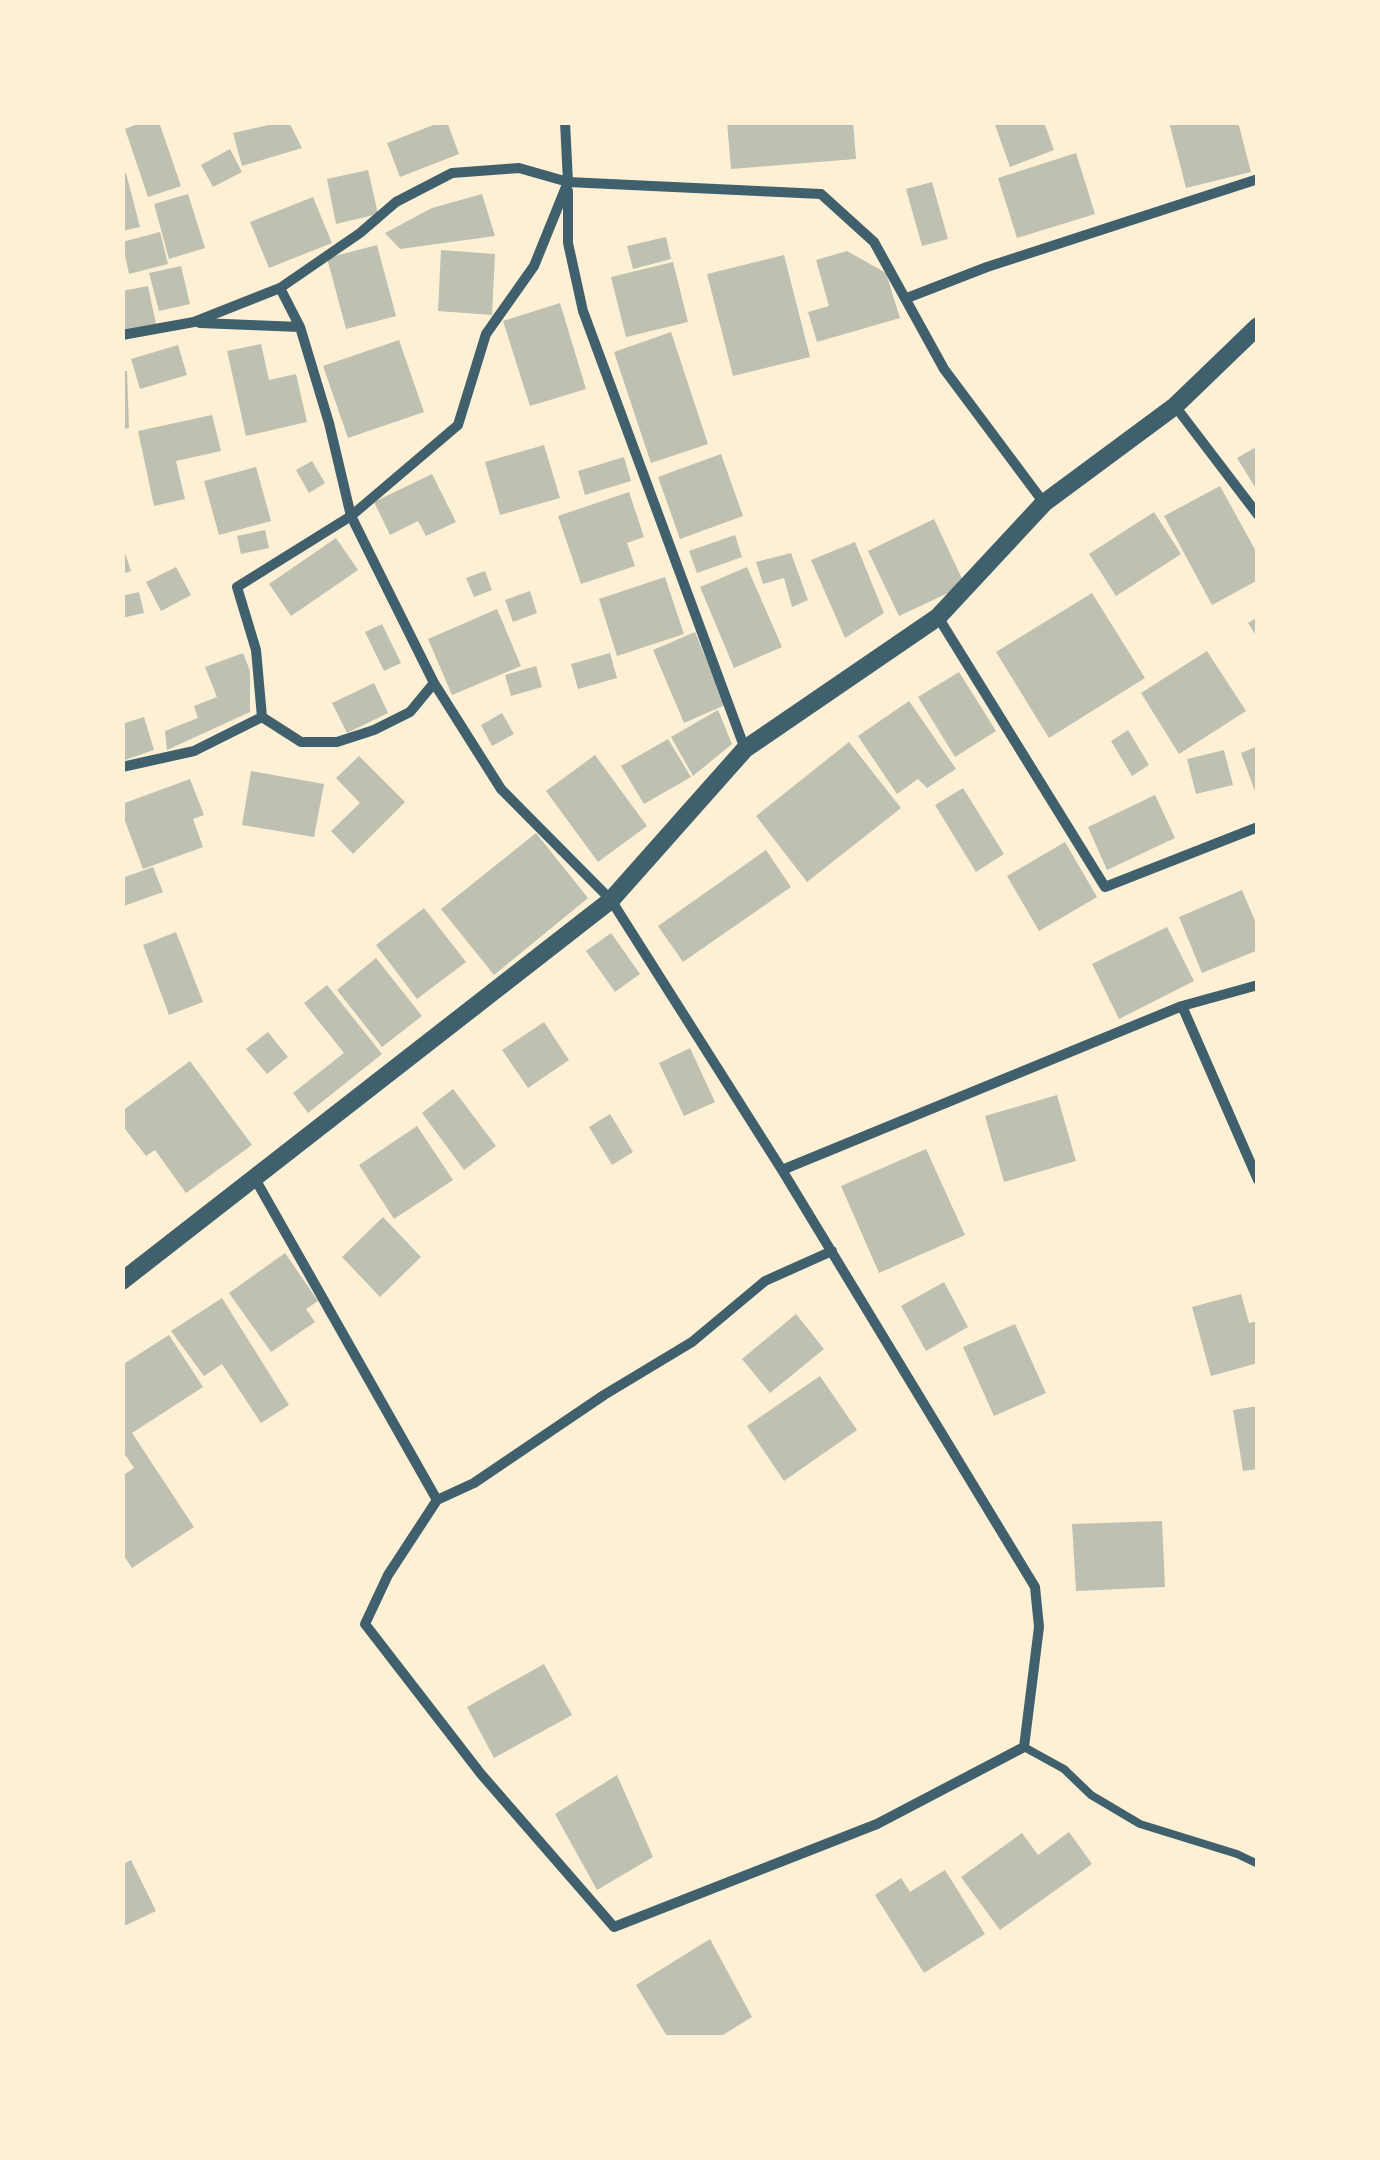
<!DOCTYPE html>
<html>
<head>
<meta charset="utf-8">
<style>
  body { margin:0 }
  #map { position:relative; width:1380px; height:2160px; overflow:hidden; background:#fdf0d5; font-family:"Roboto Condensed",sans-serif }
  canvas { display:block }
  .frame { position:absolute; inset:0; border:125px solid #fdf0d5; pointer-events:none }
</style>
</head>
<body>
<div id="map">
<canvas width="1380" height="2160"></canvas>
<div class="frame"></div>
</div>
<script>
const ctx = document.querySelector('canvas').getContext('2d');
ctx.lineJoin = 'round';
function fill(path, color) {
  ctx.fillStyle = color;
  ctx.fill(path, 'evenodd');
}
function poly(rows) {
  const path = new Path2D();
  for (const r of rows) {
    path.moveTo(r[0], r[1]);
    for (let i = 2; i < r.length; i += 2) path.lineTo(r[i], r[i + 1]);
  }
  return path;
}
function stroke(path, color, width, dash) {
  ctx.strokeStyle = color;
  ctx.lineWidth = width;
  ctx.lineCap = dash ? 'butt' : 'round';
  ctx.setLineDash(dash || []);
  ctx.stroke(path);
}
fill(poly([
  [142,122,159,122,181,186,148,197,125,129],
  [282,122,289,122,302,148,242,166,233,133],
  [441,122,447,122,459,154,400,177,387,143],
  [727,122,853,122,856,159,731,169],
  [994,122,1051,122,1045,125,1054,150,1010,167],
  [1169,122,1238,122,1251,172,1186,188],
  [230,149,242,172,213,187,201,165],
  [1076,153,1095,214,1017,238,998,178],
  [368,170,378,214,336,224,327,179],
  [126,173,140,227,122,231,122,174],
  [932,182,948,239,922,246,906,189],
  [188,194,205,248,169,259,154,204],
  [482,194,495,236,400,249,385,233,432,208],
  [313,197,332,243,269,268,250,222],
  [160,232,168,264,129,274,122,242],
  [666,237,671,259,633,269,627,246],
  [377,245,396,316,346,329,327,258],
  [441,250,495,254,492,315,438,311],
  [847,251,886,273,900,318,817,342,808,312,829,306,816,260],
  [784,255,810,357,733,376,707,274],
  [673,262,688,322,626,337,611,277],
  [181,266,190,304,159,311,149,273],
  [148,286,156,324,122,331,122,291],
  [560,303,586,389,530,406,503,321],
  [671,332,708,444,651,463,614,352],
  [399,340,424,412,348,438,323,366],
  [261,344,269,380,296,374,307,422,246,436,227,351],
  [178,345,187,375,140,389,131,359],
  [122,371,127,371,129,428,122,429],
  [212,415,221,451,176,461,185,499,154,506,138,431],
  [544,445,560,498,500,515,485,462],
  [1258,446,1258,492,1237,458],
  [721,454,743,516,680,539,658,477],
  [624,457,631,481,585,495,578,471],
  [312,461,325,483,309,493,296,470],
  [256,467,271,521,219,535,204,481],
  [432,474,456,522,426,536,418,521,390,535,374,502],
  [1220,486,1258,555,1258,580,1212,605,1164,516],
  [629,492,644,537,627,543,635,566,581,584,558,516],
  [1154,512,1181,554,1116,596,1089,554],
  [934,519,965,585,899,616,868,551],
  [265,530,269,548,241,554,237,536],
  [735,535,742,557,697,573,689,551],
  [336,538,358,570,291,616,269,584],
  [855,542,884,613,845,638,811,560],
  [122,544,131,571,122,574],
  [791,553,808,600,792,607,784,578,763,584,756,562],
  [176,567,191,595,161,611,146,582],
  [747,567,782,647,734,668,700,587],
  [485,571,492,590,474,597,466,578],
  [665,577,684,634,617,656,599,599],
  [530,591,537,613,513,622,505,600],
  [139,592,144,613,122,618,122,596],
  [1092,593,1145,678,1049,738,996,652],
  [497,609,521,666,452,695,428,639],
  [1258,617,1258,639,1248,623],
  [382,624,401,663,384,671,365,632],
  [695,632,725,705,684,723,653,650],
  [1207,651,1246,711,1179,754,1141,693],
  [243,653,250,671,250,712,167,750,165,731,198,718,194,706,217,697,205,667],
  [610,653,617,678,578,689,571,664],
  [536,666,542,687,511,696,505,675],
  [959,672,996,731,955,757,918,697],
  [374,683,388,713,347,733,332,703],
  [909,701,956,769,927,788,918,779,897,794,858,736],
  [718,710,732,744,693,776,671,737],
  [502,713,514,734,492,746,481,725],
  [144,717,154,750,122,761,122,724],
  [1128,730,1149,765,1132,776,1111,741],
  [668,739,691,777,644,804,621,766],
  [849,742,901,808,807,882,756,816],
  [1258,746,1258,797,1257,797,1241,753],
  [1224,750,1233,785,1196,794,1187,759],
  [595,755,647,826,598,862,546,791],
  [359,756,405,802,353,854,331,831,360,803,336,778],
  [251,771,324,784,314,837,242,825],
  [190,779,204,815,193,819,203,847,143,869,122,813,122,804],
  [963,788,1004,854,976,872,935,805],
  [1155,795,1175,838,1107,870,1088,827],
  [536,833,588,898,494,975,441,909],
  [1065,842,1097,897,1039,931,1007,876],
  [766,850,791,887,683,962,658,926],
  [153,867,163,892,124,906,122,878],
  [1242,890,1258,928,1258,950,1202,973,1179,917],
  [424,908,466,962,417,999,376,945],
  [1167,927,1194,981,1119,1019,1092,964],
  [176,932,203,1002,169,1015,143,945],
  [611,933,640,974,615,992,586,951],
  [376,958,422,1016,382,1047,337,990],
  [327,985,382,1054,308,1113,293,1093,344,1053,304,1003],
  [544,1022,569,1060,528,1088,502,1050],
  [268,1032,288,1057,267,1074,246,1049],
  [690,1048,715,1102,684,1116,659,1063],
  [190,1061,252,1145,186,1193,155,1150,146,1156,122,1125,122,1111],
  [453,1089,496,1146,464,1170,422,1113],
  [1057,1095,1076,1161,1004,1182,985,1116],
  [610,1114,633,1152,612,1165,589,1127],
  [417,1126,453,1180,394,1219,359,1165],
  [926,1149,965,1235,879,1273,841,1186],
  [383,1217,421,1257,380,1297,342,1257],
  [285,1253,318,1301,306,1309,315,1322,271,1352,229,1293],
  [944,1282,968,1327,926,1351,901,1306],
  [1241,1294,1249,1323,1258,1321,1258,1363,1211,1376,1192,1307],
  [222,1298,289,1405,261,1423,222,1364,204,1376,171,1331],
  [796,1314,824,1349,770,1393,742,1359],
  [1015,1324,1046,1393,994,1416,963,1347],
  [169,1335,203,1387,132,1433,194,1527,132,1568,122,1553,122,1476,134,1468,122,1450,122,1365],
  [820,1376,857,1430,784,1481,747,1426],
  [1258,1406,1258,1469,1243,1471,1233,1410],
  [1162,1521,1165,1587,1076,1591,1072,1524],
  [544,1664,572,1715,494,1758,467,1707],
  [617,1775,653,1857,597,1890,555,1814],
  [1069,1832,1092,1864,1000,1930,961,1877,1022,1833,1038,1855],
  [131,1860,156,1911,122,1927,122,1865],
  [945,1870,985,1934,924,1973,875,1895,901,1878,910,1892],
  [710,1939,752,2017,718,2038,668,2038,636,1985]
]), '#bec0b2');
stroke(poly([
  [1024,1747,1064,1769,1091,1795,1140,1824,1237,1854,1258,1864]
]), '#3f606c', 8);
stroke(poly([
  [568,191,568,243,583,311,745,749],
  [907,298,987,267,1258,179],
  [200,323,300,327],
  [122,335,194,322,280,288,360,233,396,202,452,173,519,168,568,182,821,194,874,242,944,369,1044,503],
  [1175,406,1258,515],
  [938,617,1105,887,1258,827],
  [434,683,410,712,374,730,337,742,301,742,262,717,256,650,237,587,351,516,458,425,486,334,534,266,568,182,565,122],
  [122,767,194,751,262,717],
  [1182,1006,1258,1180],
  [782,1170,1182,1006,1258,985],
  [254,1177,437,1500,388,1575,365,1624,481,1774,614,1927,877,1824,1024,1747,1039,1627,1035,1587,782,1170,611,900,501,789,434,683,351,516,329,423,300,327,280,288],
  [437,1500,474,1483,604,1395,692,1342,765,1281,832,1251]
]), '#3f606c', 10);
stroke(poly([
  [122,1281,611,900,745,749,938,617,1044,503,1175,406,1258,326]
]), '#3f606c', 18);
</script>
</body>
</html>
